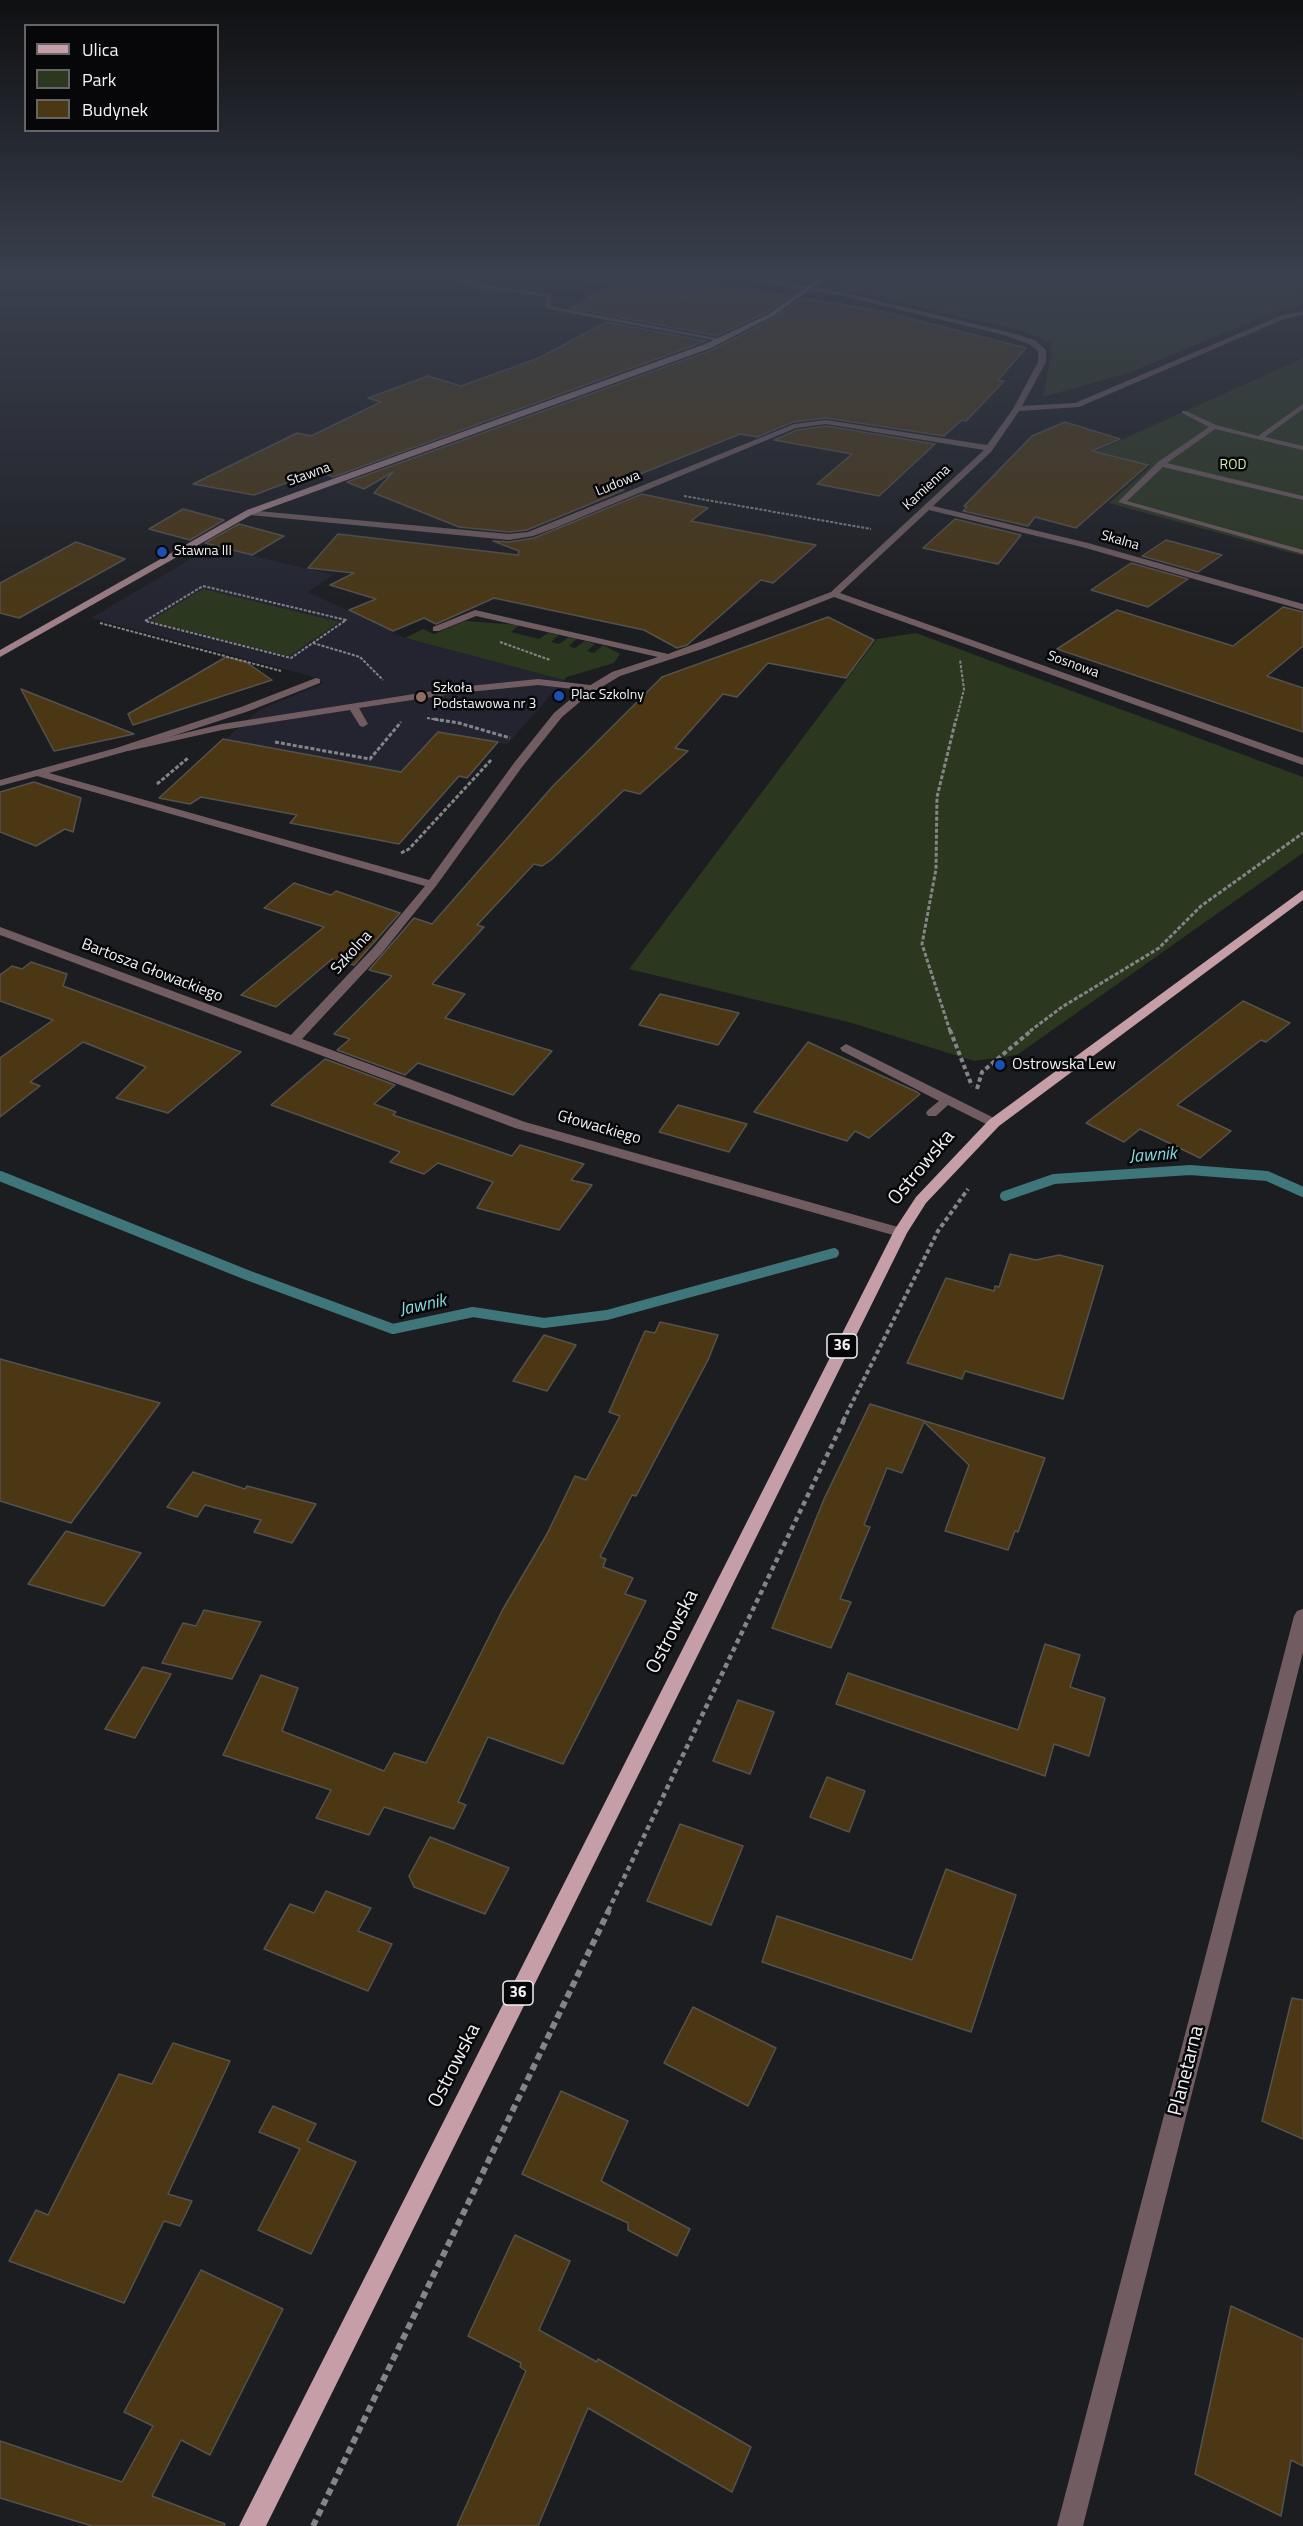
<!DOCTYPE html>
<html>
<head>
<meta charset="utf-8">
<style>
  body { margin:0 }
  #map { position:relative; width:1303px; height:2526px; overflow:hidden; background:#1c1d21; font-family:"Titillium Web",sans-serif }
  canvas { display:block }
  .legend { position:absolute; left:24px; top:24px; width:195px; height:108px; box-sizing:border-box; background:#070709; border:2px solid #656567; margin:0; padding:8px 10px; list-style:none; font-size:18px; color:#f1f2f5 }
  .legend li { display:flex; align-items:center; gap:12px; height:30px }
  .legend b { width:30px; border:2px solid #656567 }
</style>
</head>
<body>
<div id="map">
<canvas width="1303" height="2526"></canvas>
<ul class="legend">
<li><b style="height:8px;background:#c69ea7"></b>Ulica</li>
<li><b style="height:16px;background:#2b371e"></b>Park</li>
<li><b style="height:16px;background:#4b3713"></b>Budynek</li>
</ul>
</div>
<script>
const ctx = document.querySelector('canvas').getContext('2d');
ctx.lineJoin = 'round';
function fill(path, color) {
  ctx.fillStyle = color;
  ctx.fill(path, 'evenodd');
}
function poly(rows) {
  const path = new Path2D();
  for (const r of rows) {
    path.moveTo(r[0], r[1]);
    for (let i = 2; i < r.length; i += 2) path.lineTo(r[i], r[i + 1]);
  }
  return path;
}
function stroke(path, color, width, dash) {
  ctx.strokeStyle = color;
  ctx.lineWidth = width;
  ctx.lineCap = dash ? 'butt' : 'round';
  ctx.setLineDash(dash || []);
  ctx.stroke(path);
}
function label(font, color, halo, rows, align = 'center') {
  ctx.font = font + ' "Titillium Web",sans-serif';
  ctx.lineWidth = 5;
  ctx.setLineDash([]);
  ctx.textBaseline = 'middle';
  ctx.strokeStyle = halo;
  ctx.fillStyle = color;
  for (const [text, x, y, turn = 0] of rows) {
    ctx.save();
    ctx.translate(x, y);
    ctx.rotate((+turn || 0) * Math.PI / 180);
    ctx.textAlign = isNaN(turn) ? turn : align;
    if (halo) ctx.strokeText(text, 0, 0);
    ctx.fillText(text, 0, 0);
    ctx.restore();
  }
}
fill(poly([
  [213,546,333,575,308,592,405,638,564,680,508,744,498,743,467,778,459,776,399,844,290,823,297,815,167,790,259,710,324,683,310,676,91,618]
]), '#23242f');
fill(poly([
  [574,275,707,275,717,279,685,298,566,278],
  [845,275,1303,275,1303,305,1269,314,1131,372,1043,397,1051,354,1050,342,1022,331,848,291,835,284],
  [1303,358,1303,556,1109,503,1151,466,1094,452],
  [203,589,339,622,289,656,150,621],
  [465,621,519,625,511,632,539,639,548,633,559,635,551,642,559,644,569,637,577,639,569,646,575,648,585,641,595,644,587,651,594,653,603,645,620,654,614,663,567,677,564,680,405,638,423,629,434,634],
  [916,633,1303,777,1303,853,1017,1055,974,1061,852,1023,629,969,877,639]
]), '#2b371e');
stroke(poly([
  [0,1176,247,1275,393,1329,473,1312,544,1323,607,1315,834,1253],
  [1005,1196,1054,1179,1190,1170,1267,1176,1303,1192]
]), '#3e7679', 10);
const building = poly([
  [710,285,790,296,768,312,717,336,571,308,610,286,687,298,710,285],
  [802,298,880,311,1026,348,998,380,1004,381,966,421,962,420,944,436,826,418,793,422,757,437,740,434,625,480,610,487,624,490,527,530,509,532,459,527,374,493,393,472,364,489,347,482,712,350,774,318,802,298],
  [606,322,706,341,333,477,318,471,254,495,193,484,297,433,311,436,381,402,368,398,428,376,461,386,539,358,606,322],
  [1065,422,1120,439,1092,451,1148,465,1076,528,1035,517,1028,526,963,511,967,507,964,506,1032,436,1065,422],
  [826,426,935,444,879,496,817,484,852,454,774,440,797,430,826,426],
  [642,494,708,508,691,521,816,545,773,583,761,580,687,645,677,648,644,630,494,598,436,624,424,618,393,631,349,610,376,599,330,585,354,573,308,568,338,534,518,555,519,551,493,541,509,542,534,538,642,494],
  [183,509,224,520,190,540,149,529,183,509],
  [955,519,1021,535,998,564,923,548,955,519],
  [239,524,284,536,252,555,205,543,239,524],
  [1166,540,1222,555,1198,572,1142,556,1166,540],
  [76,542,125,559,19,618,0,613,0,583,76,542],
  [1131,563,1188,579,1148,607,1091,590,1131,563],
  [1283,607,1303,612,1303,646,1267,676,1303,688,1303,732,1057,649,1117,610,1233,646,1283,607],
  [828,617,874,640,846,678,768,663,737,697,723,694,675,748,688,751,640,794,624,790,551,860,542,866,534,864,477,925,484,927,432,984,465,994,445,1018,552,1051,513,1095,418,1063,405,1075,337,1050,350,1039,334,1034,392,976,369,970,414,918,432,924,553,786,662,677,828,617],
  [226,657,246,662,272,680,133,725,128,714,226,657],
  [21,689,134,734,54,751,21,689],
  [438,732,498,742,467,778,459,776,399,844,290,823,297,815,201,797,190,804,159,798,223,739,401,772,438,732],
  [34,782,81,798,73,832,65,829,36,846,0,832,0,792,34,782],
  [294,883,331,895,336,891,400,913,354,965,332,959,276,1007,241,995,324,927,264,908,294,883],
  [31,962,67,974,63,986,241,1052,168,1113,116,1098,146,1067,83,1042,30,1082,40,1086,0,1117,0,1058,53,1020,0,1001,0,975,12,966,22,969,31,962],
  [660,994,739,1013,718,1045,639,1025,660,994],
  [1243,1001,1290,1023,1266,1042,1261,1040,1177,1105,1231,1131,1200,1158,1140,1129,1124,1142,1086,1123,1243,1001],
  [808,1042,917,1092,920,1094,869,1138,855,1131,847,1141,754,1112,808,1042],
  [325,1059,395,1085,374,1104,396,1112,393,1115,512,1156,520,1145,584,1164,571,1180,592,1185,559,1230,477,1208,493,1182,438,1163,424,1174,390,1162,400,1152,271,1105,325,1059],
  [678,1105,747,1124,729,1152,659,1132,678,1105],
  [1010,1254,1036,1260,1059,1255,1103,1266,1063,1399,965,1371,962,1379,907,1363,946,1278,994,1291,995,1286,999,1287,1010,1254],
  [660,1322,718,1335,708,1360,636,1496,632,1495,600,1557,606,1559,603,1567,633,1578,625,1594,646,1601,563,1764,488,1737,458,1802,466,1805,454,1829,384,1807,369,1835,316,1818,331,1790,223,1755,261,1675,298,1688,282,1731,384,1771,394,1753,426,1763,503,1609,547,1534,575,1476,586,1480,620,1416,609,1412,645,1331,655,1333,660,1322],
  [544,1335,576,1345,547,1391,513,1381,544,1335],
  [0,1359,160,1403,71,1523,0,1501,0,1359],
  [870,1404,1045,1458,1018,1532,1015,1531,1008,1550,945,1531,969,1465,924,1422,902,1473,887,1468,864,1525,870,1527,840,1599,851,1602,831,1648,772,1628,824,1499,870,1404],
  [193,1472,245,1489,247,1486,316,1504,292,1543,254,1532,261,1520,205,1505,197,1517,167,1507,193,1472],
  [66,1531,141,1553,104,1606,28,1584,66,1531],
  [204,1610,261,1622,232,1679,162,1663,183,1623,196,1626,204,1610],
  [1045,1644,1080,1655,1070,1687,1105,1698,1089,1756,1054,1744,1045,1776,836,1704,848,1673,1018,1730,1045,1644],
  [143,1667,171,1674,135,1738,105,1729,143,1667],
  [738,1700,774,1712,750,1774,713,1761,738,1700],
  [827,1777,865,1791,849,1832,810,1817,827,1777],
  [680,1824,743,1846,711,1925,647,1901,680,1824],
  [430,1837,509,1868,485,1914,414,1887,409,1876,430,1837],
  [946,1869,1016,1895,971,2032,762,1962,777,1916,912,1960,946,1869],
  [326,1891,371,1908,358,1931,392,1944,368,1991,264,1949,290,1904,314,1913,326,1891],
  [1292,1998,1303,2000,1303,2139,1262,2121,1292,1998],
  [693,2007,776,2048,748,2106,664,2063,693,2007],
  [173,2043,230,2061,168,2194,192,2201,180,2226,164,2221,124,2303,9,2261,36,2210,48,2215,119,2074,152,2084,173,2043],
  [561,2091,628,2121,601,2181,690,2229,677,2256,628,2230,628,2223,522,2174,561,2091],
  [273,2106,316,2124,307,2141,356,2162,311,2254,258,2230,300,2149,259,2132,273,2106],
  [515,2235,570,2261,539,2330,597,2362,598,2359,751,2447,732,2492,588,2408,538,2526,457,2526,526,2371,520,2367,521,2363,468,2336,515,2235],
  [201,2270,283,2309,210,2455,181,2440,152,2496,225,2524,224,2526,92,2526,0,2498,0,2441,122,2482,153,2426,124,2412,201,2270],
  [1231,2306,1303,2339,1303,2466,1291,2460,1281,2516,1195,2474,1231,2306]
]);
fill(building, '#4b3713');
stroke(building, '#55524d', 1.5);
stroke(poly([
  [684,496,871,529],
  [203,586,346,620,291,658,145,621,203,586],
  [100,623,281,671],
  [500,642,550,660],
  [313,643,360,657,383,680],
  [427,718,443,721],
  [956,721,964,689,960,660]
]), '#848589', 2, [3, 1.5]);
stroke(poly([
  [434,719,459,723,510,738],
  [275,742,370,759,401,722],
  [157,784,188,758],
  [401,853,409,849,491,760],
  [950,1031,922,944,936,869,937,797,956,719],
  [1030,1031,1062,1007,1159,948,1201,906,1303,833]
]), '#848589', 3, [4, 2]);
stroke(poly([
  [950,1030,972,1086],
  [977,1089,982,1072,1032,1030],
  [843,1421,938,1231,968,1189]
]), '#848589', 4, [4.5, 3]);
stroke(poly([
  [608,1911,844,1420]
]), '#848589', 4.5, [5, 4]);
stroke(poly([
  [313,2526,609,1910]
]), '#848589', 6, [7, 4.5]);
fill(poly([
  [455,275,462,275,460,278,462,280,475,283,552,295,551,306,726,340,723,342,548,309,545,307,547,297,475,287,458,282,453,278,455,275],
  [1303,404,1303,409,1265,437,1303,446,1303,450,1215,429,1167,463,1303,496,1303,500,1163,467,1127,501,1303,550,1303,554,1118,502,1158,462,1209,427,1182,413,1182,411,1186,411,1216,425,1258,436,1303,404],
  [538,679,590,685,595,688,590,691,538,685,459,693,359,708,368,724,363,727,360,726,350,710,222,730,128,751,123,748,222,724,459,687,538,679],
  [846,1044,998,1120,1000,1123,994,1127,990,1126,948,1105,936,1116,928,1116,926,1113,928,1110,939,1101,842,1051,840,1048,846,1044]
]), '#715d61');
fill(poly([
  [722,275,739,275,842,292,1008,332,1035,340,1046,350,1046,362,1022,406,1075,403,1280,316,1303,311,1303,315,1284,319,1079,407,1019,411,991,452,933,506,1088,543,1303,604,1303,610,1082,547,929,510,840,593,1303,758,1303,765,834,597,705,648,620,676,587,696,562,717,522,767,436,886,382,953,302,1039,525,1122,905,1229,907,1232,905,1235,900,1237,515,1128,0,935,0,927,291,1035,374,947,425,886,37,776,0,786,0,780,116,748,241,707,316,678,320,679,320,683,249,711,124,752,49,773,429,880,514,763,554,713,579,692,612,672,658,657,476,616,439,631,433,631,433,627,475,610,668,654,831,592,984,450,826,424,796,428,555,528,533,536,509,540,250,515,247,514,247,510,509,534,528,532,794,424,826,420,987,445,1013,409,1038,362,1038,351,1029,344,1004,335,842,296,722,275],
  [1303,1609,1303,1652,1083,2526,1057,2526,1294,1616,1297,1611,1303,1609]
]), '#715d61');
fill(poly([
  [823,275,831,275,773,316,711,348,253,514,0,657,0,650,247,510,705,344,769,314,823,275]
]), '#a18189');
fill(poly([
  [1303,890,1303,900,999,1126,926,1203,907,1233,266,2526,239,2526,895,1229,916,1197,989,1120,1303,890]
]), '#c69ea7');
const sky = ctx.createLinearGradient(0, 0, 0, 629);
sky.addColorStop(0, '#0f1012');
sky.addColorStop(0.44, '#3a404e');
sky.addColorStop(1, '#3a404e00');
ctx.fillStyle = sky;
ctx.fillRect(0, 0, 1303, 629);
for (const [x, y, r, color] of [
  [162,552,6,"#1a4fb4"],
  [559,696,6,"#1a4fb4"],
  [421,697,6,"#8d6e63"],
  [1000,1065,6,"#1a4fb4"]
]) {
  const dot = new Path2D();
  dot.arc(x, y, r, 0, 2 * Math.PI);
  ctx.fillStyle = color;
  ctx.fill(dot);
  stroke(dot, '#070709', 2);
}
label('14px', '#d0efb0', '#070709', [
  ["ROD",1233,466]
]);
label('14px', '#f1f2f5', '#070709', [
  ["Stawna",309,475,-20],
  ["Ludowa",618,484,-22],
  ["Kamienna",927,488,-43],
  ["Skalna",1120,541,16],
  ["Sosnowa",1073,665,20]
]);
label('14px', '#f1f2f5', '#070709', [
  ["Stawna III",174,552],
  ["Szkoła",433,689],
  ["Podstawowa nr 3",433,705],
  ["Plac Szkolny",571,696]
], 'left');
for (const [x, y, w] of [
  [842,1346,30],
  [518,1993,30]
]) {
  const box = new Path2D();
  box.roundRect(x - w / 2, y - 12, w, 24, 4.5);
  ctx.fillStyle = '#070709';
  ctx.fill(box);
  stroke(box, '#f1f2f5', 1.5);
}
label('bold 15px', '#f1f2f5', null, [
  ["36",842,1346],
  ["36",518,1993]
]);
label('16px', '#f1f2f5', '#070709', [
  ["Szkolna",352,953,-48],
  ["Bartosza Głowackiego",152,971,21],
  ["Głowackiego",599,1128,16]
]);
label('16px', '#f1f2f5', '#070709', [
  ["Ostrowska Lew",1012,1065]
], 'left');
label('italic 18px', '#81dde3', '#070709', [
  ["Jawnik",1153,1156,-4],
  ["Jawnik",423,1306,-12]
]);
label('20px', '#f1f2f5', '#070709', [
  ["Ostrowska",922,1168,-50],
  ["Ostrowska",673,1632,-63],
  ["Ostrowska",455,2066,-63],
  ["Planetarna",1187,2071,-76]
]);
</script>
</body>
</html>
